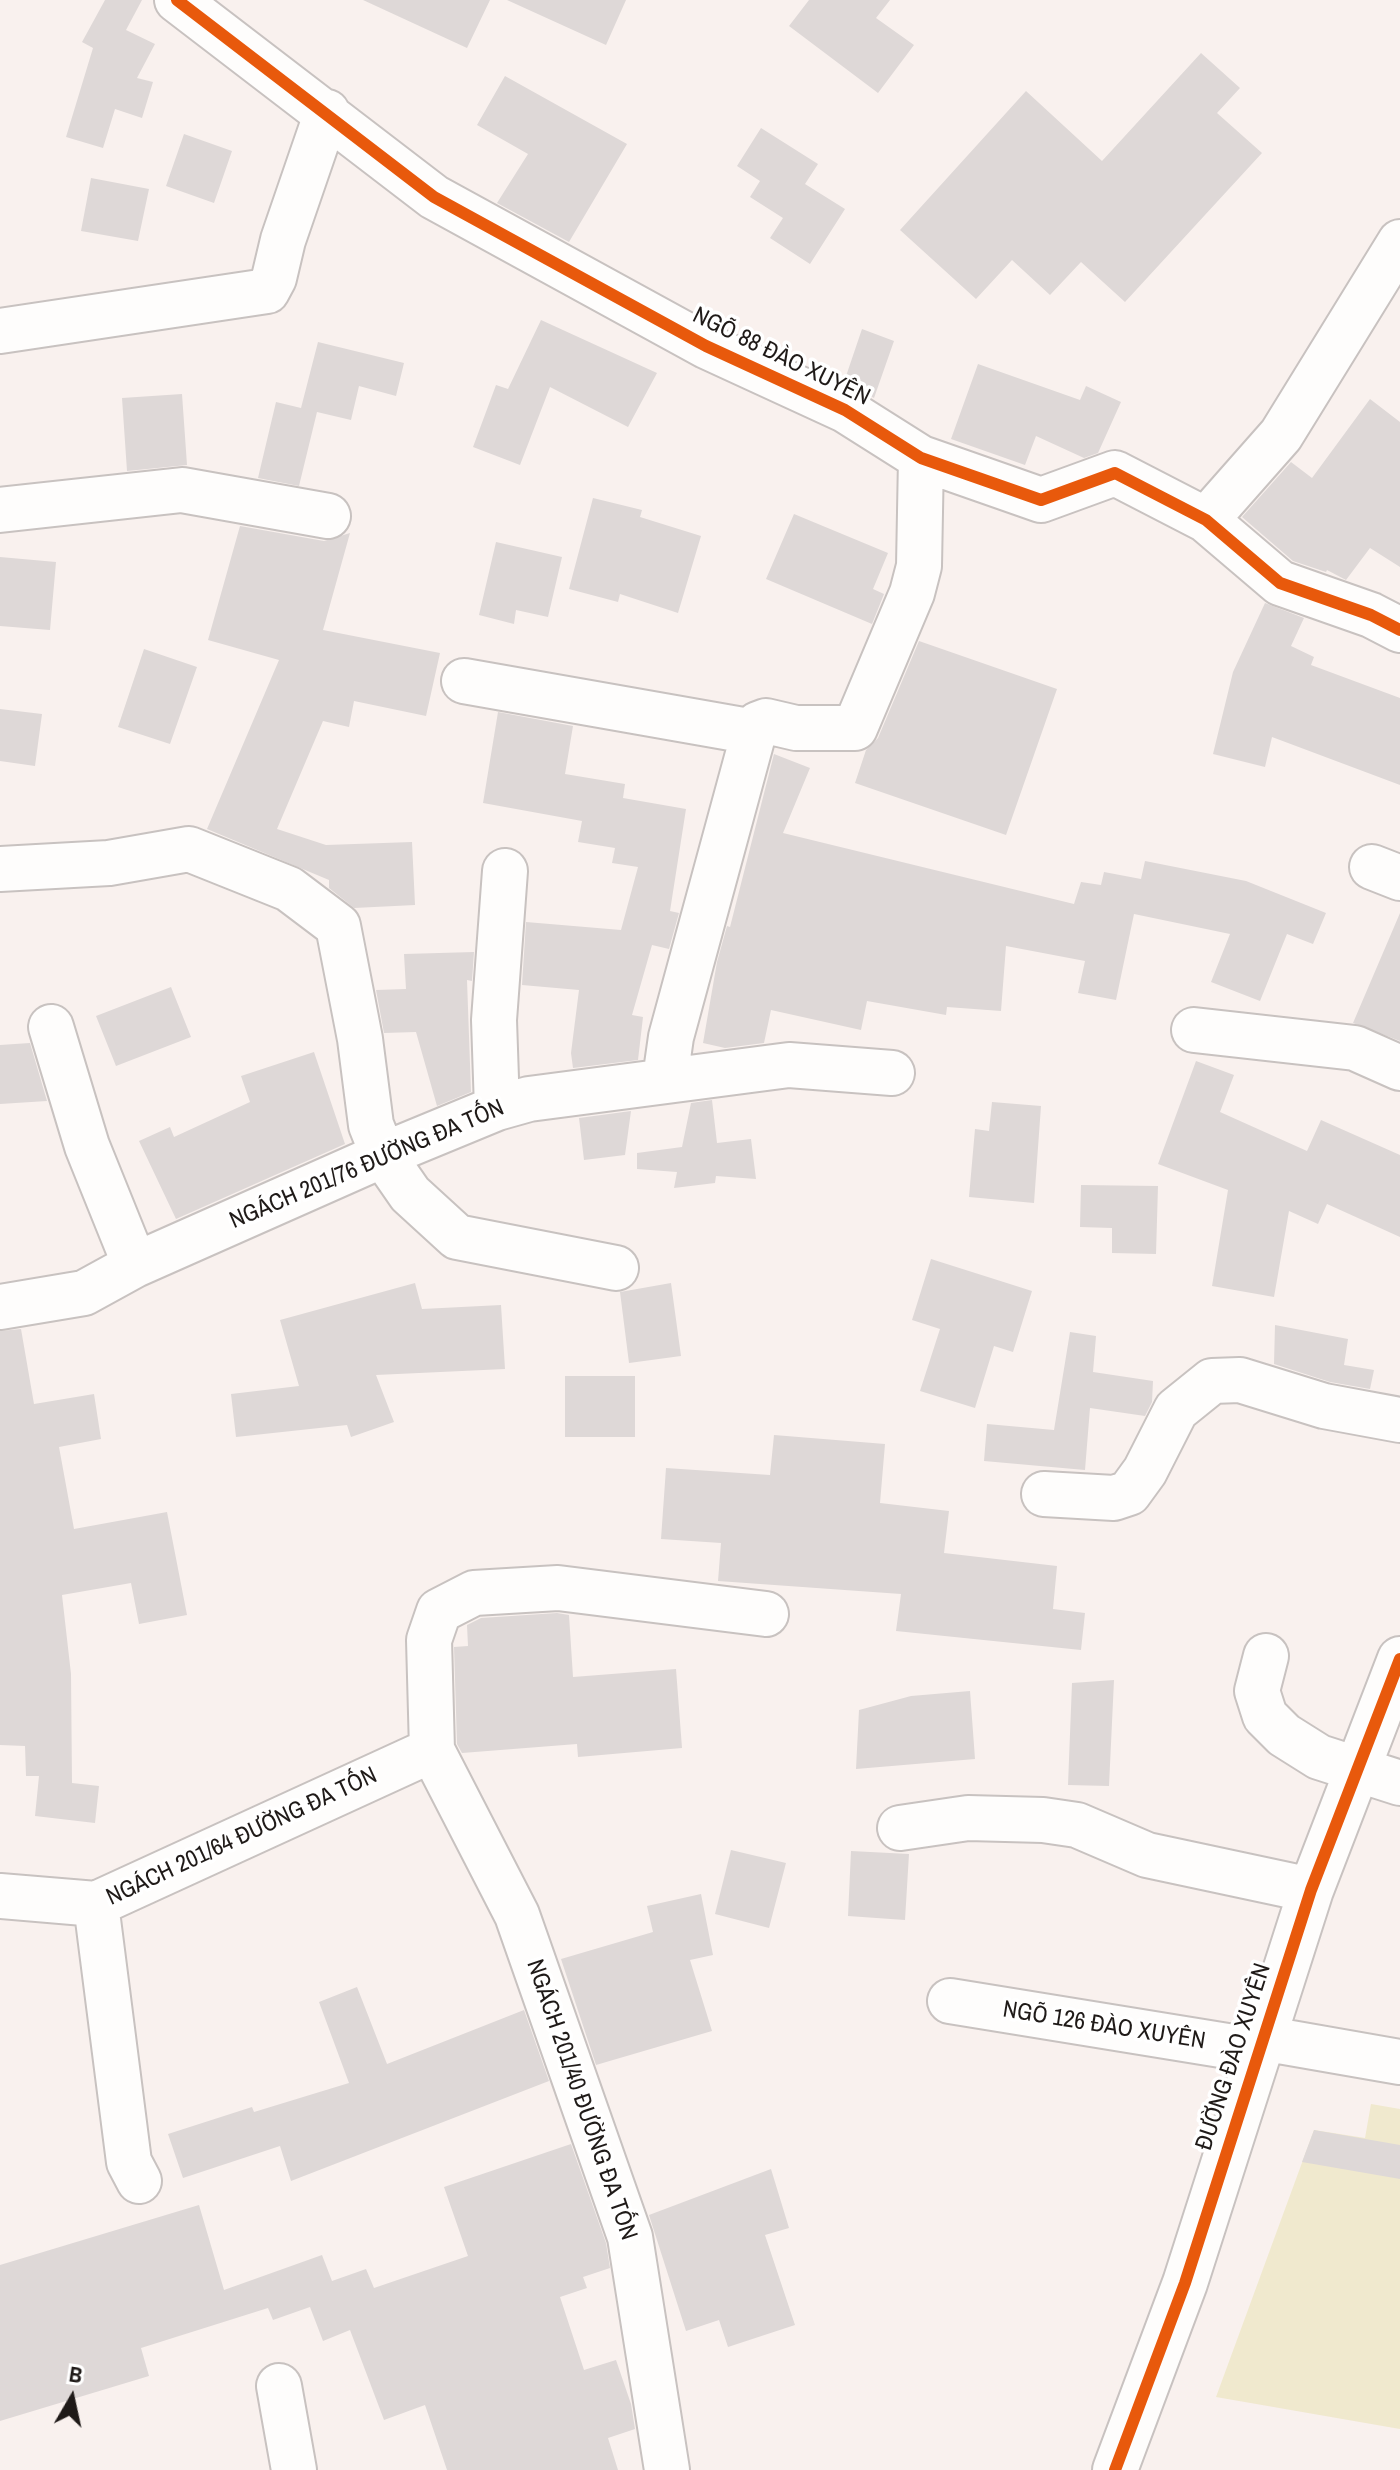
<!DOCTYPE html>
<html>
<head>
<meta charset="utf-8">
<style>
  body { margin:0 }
  #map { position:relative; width:1400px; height:2470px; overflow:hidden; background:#f9f1ee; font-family:"Archivo Narrow",sans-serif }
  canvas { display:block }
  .north { position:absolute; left:32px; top:2358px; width:80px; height:80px; -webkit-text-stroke:6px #fff; paint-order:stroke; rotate:9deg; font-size:22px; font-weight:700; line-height:32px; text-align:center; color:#1f1a18 }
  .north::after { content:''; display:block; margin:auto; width:28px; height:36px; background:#1f1a18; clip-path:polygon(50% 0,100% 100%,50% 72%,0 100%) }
</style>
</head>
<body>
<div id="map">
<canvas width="1400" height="2470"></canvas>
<div class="north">B</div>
</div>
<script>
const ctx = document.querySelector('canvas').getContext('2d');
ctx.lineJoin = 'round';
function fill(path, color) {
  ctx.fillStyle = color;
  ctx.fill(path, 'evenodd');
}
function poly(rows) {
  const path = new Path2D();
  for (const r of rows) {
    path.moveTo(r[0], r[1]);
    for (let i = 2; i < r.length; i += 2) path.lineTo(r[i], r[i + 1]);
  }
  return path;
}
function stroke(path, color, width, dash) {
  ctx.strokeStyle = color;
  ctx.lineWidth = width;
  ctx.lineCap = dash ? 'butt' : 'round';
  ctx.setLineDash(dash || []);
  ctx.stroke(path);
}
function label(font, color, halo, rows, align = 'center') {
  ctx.font = font + ' "Archivo Narrow",sans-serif';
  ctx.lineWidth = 7;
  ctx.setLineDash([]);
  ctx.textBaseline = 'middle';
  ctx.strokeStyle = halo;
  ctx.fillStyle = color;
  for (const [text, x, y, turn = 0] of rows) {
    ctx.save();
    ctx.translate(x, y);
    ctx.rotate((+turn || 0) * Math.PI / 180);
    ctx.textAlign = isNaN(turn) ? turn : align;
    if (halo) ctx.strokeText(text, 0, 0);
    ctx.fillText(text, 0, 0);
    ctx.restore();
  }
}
fill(poly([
  [1371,2104,1400,2109,1400,2429,1216,2397,1314,2130,1365,2138]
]), '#f0e9ce');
fill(poly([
  [105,0,142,0,126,30,155,44,137,78,153,82,142,118,115,109,103,148,66,137,93,48,82,42],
  [363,0,490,0,467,48],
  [507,0,626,0,606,45],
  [809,0,890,0,876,18,914,45,878,93,789,26],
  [1201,53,1240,88,1217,113,1262,153,1125,302,1081,262,1050,295,1012,260,976,299,900,230,1026,91,1102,161],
  [505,76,627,144,569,242,497,203,528,154,477,125],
  [761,128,818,164,805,184,845,209,810,264,770,238,783,218,750,197,760,181,737,166],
  [184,134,232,151,214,203,166,186],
  [91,178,149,189,138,241,81,231],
  [541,320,657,373,628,427,550,387,520,465,473,447,496,385,508,389],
  [862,329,894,341,874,398,844,382],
  [318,342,404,363,396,396,359,386,351,420,317,412,299,486,258,478,276,402,301,408],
  [978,364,1080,400,1086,386,1121,402,1098,453,1084,458,1036,436,1025,465,951,439],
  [182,394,187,465,127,471,122,398],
  [1370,399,1400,422,1400,567,1370,548,1346,580,1327,570,1326,572,1293,561,1242,517,1291,462,1312,478],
  [593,498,642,510,640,517,701,536,678,613,620,594,618,602,569,589],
  [794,514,888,553,873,589,884,594,872,624,766,579],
  [240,526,324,541,350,533,323,630,440,653,426,716,354,701,349,727,323,721,277,829,326,845,412,842,415,905,354,908,329,888,329,880,207,829,279,660,208,640],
  [496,542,562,557,548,617,516,610,514,624,479,615],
  [0,557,56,562,50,630,0,626],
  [1265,603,1304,618,1291,646,1314,657,1311,665,1400,698,1400,785,1272,737,1265,767,1213,754,1233,672],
  [919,641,1057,689,1006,835,855,783,866,750,878,738],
  [144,649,197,667,170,744,118,727],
  [0,709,42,714,35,766,0,761],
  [498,712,573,726,565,774,625,784,623,798,686,809,670,911,679,913,669,949,652,945,632,1015,643,1017,638,1060,573,1068,571,1053,579,990,522,985,526,922,621,930,638,867,612,863,615,848,578,842,582,821,483,803],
  [774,754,810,768,783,833,1074,904,1081,882,1101,885,1104,872,1141,879,1145,861,1246,881,1326,913,1313,944,1287,934,1260,1001,1211,982,1230,934,1134,914,1116,1000,1078,993,1085,961,1006,946,1001,1011,947,1007,946,1015,867,1001,861,1030,771,1010,764,1043,725,1048,703,1043,717,962,727,926,730,927],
  [1400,913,1400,1041,1353,1023],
  [474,952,472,981,467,980,471,1092,437,1106,416,1032,384,1033,376,990,406,989,404,954],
  [171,987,191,1037,116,1066,96,1016],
  [30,1043,47,1101,0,1104,0,1045],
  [314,1052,345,1144,176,1219,139,1141,170,1127,174,1137,250,1102,241,1076],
  [1196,1061,1234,1075,1220,1112,1307,1151,1321,1120,1400,1155,1400,1237,1327,1204,1318,1224,1289,1211,1274,1297,1212,1286,1228,1190,1158,1164],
  [712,1100,717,1143,751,1139,756,1179,716,1176,715,1183,674,1188,677,1172,637,1169,637,1153,682,1147,691,1103],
  [992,1102,1041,1106,1034,1203,969,1197,975,1129,989,1131],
  [631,1111,625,1155,584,1160,579,1118],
  [1081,1185,1158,1186,1156,1254,1112,1253,1112,1228,1080,1227],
  [931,1259,1032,1291,1013,1352,994,1346,975,1408,920,1391,940,1329,912,1320],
  [415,1283,422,1309,501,1305,505,1369,376,1375,394,1422,351,1437,347,1425,236,1437,231,1394,299,1386,280,1320],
  [671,1283,681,1356,629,1363,620,1292],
  [1275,1325,1348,1339,1344,1365,1374,1370,1370,1389,1330,1382,1274,1364],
  [21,1329,34,1404,94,1394,101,1439,59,1447,74,1529,167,1512,187,1615,139,1624,131,1583,62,1595,71,1674,72,1783,99,1786,95,1823,35,1816,39,1776,26,1776,25,1746,0,1745,0,1331],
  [1070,1332,1096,1336,1093,1372,1153,1381,1152,1402,1145,1416,1090,1408,1085,1470,984,1461,987,1424,1054,1430],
  [565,1376,635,1376,635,1437,565,1437],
  [774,1435,885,1444,880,1503,949,1511,944,1553,1057,1566,1053,1609,1085,1613,1081,1650,896,1631,901,1594,718,1581,721,1543,661,1539,666,1468,770,1475],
  [557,1613,569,1615,573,1677,676,1669,682,1748,578,1757,577,1744,462,1753,457,1744,454,1647,468,1646,467,1625,481,1618],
  [1114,1680,1109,1786,1068,1785,1072,1683],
  [970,1691,975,1759,856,1769,859,1710,911,1696],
  [731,1850,786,1863,769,1928,715,1914],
  [851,1851,909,1854,905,1920,848,1916],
  [701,1894,713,1955,690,1960,712,2031,596,2065,561,1959,653,1932,647,1906],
  [357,1987,387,2064,524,2010,549,2081,291,2181,280,2146,183,2178,168,2134,252,2107,254,2112,349,2083,319,2002],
  [1314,2130,1400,2145,1400,2179,1302,2162],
  [571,2144,606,2243,610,2268,583,2277,587,2288,560,2297,584,2370,616,2360,631,2404,635,2429,608,2438,618,2470,447,2470,425,2405,384,2420,350,2330,323,2341,310,2307,273,2320,268,2308,141,2348,149,2376,0,2421,0,2265,199,2205,224,2290,322,2255,332,2281,366,2269,374,2288,468,2256,444,2187],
  [771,2169,789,2228,765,2235,795,2325,728,2347,719,2320,686,2331,649,2215]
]), '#ded8d7');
const minor = poly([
  [177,0,434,197,706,346,845,410,921,458,1041,500,1115,473,1206,520,1280,583,1371,615,1400,630],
  [0,331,267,291,274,278,283,240,327,112],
  [0,510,182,490,328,516],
  [1206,520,1281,435,1400,242],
  [464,681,754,732],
  [1372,867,1400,878],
  [0,869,109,863,189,849,289,889,338,926,360,1039,371,1125,383,1155,410,1194,457,1237,616,1268],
  [51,1027,87,1146,135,1265],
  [1194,1030,1355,1048,1400,1068],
  [665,1079,671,1037,754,732,758,724,766,721,796,728,855,728,912,593,919,566,921,458],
  [497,1108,494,1020,505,871],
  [0,1307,84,1293,135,1265,383,1155,497,1108,529,1099,789,1065,892,1073],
  [1044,1494,1114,1498,1129,1493,1145,1471,1176,1410,1212,1381,1240,1380,1324,1406,1400,1420],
  [1266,1656,1257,1691,1265,1716,1284,1735,1319,1757,1400,1783],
  [900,1828,968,1818,1043,1820,1077,1825,1147,1855,1311,1890],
  [0,1896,96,1904,432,1750],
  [96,1904,129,2162,139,2181],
  [950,2001,1258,2051],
  [1262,2038,1400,2062],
  [279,2386,294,2470],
  [667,2470,630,2237,517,1915,432,1750,429,1640,439,1611,474,1593,558,1588,766,1614],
  [1115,2470,1185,2283,1311,1890,1400,1659]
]);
stroke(minor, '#c8c2c0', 48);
stroke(minor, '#fefdfc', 44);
stroke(poly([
  [177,0,434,197,706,346,845,410,921,458,1041,500,1115,473,1206,520,1280,583,1371,615,1400,630],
  [1115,2470,1185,2283,1311,1890,1400,1659]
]), '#e8590c', 12);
label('24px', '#1f1a18', '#fff', [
  ["NGÕ 88 ĐÀO XUYÊN",781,357,26],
  ["NGÁCH 201/76 ĐƯỜNG ĐA TỐN",367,1165,-23],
  ["NGÁCH 201/64 ĐƯỜNG ĐA TỐN",242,1837,-25],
  ["NGÕ 126 ĐÀO XUYÊN",1104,2026,9],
  ["ĐƯỜNG ĐÀO XUYÊN",1234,2057,-72],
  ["NGÁCH 201/40 ĐƯỜNG ĐA TỐN",581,2100,71]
]);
</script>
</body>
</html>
